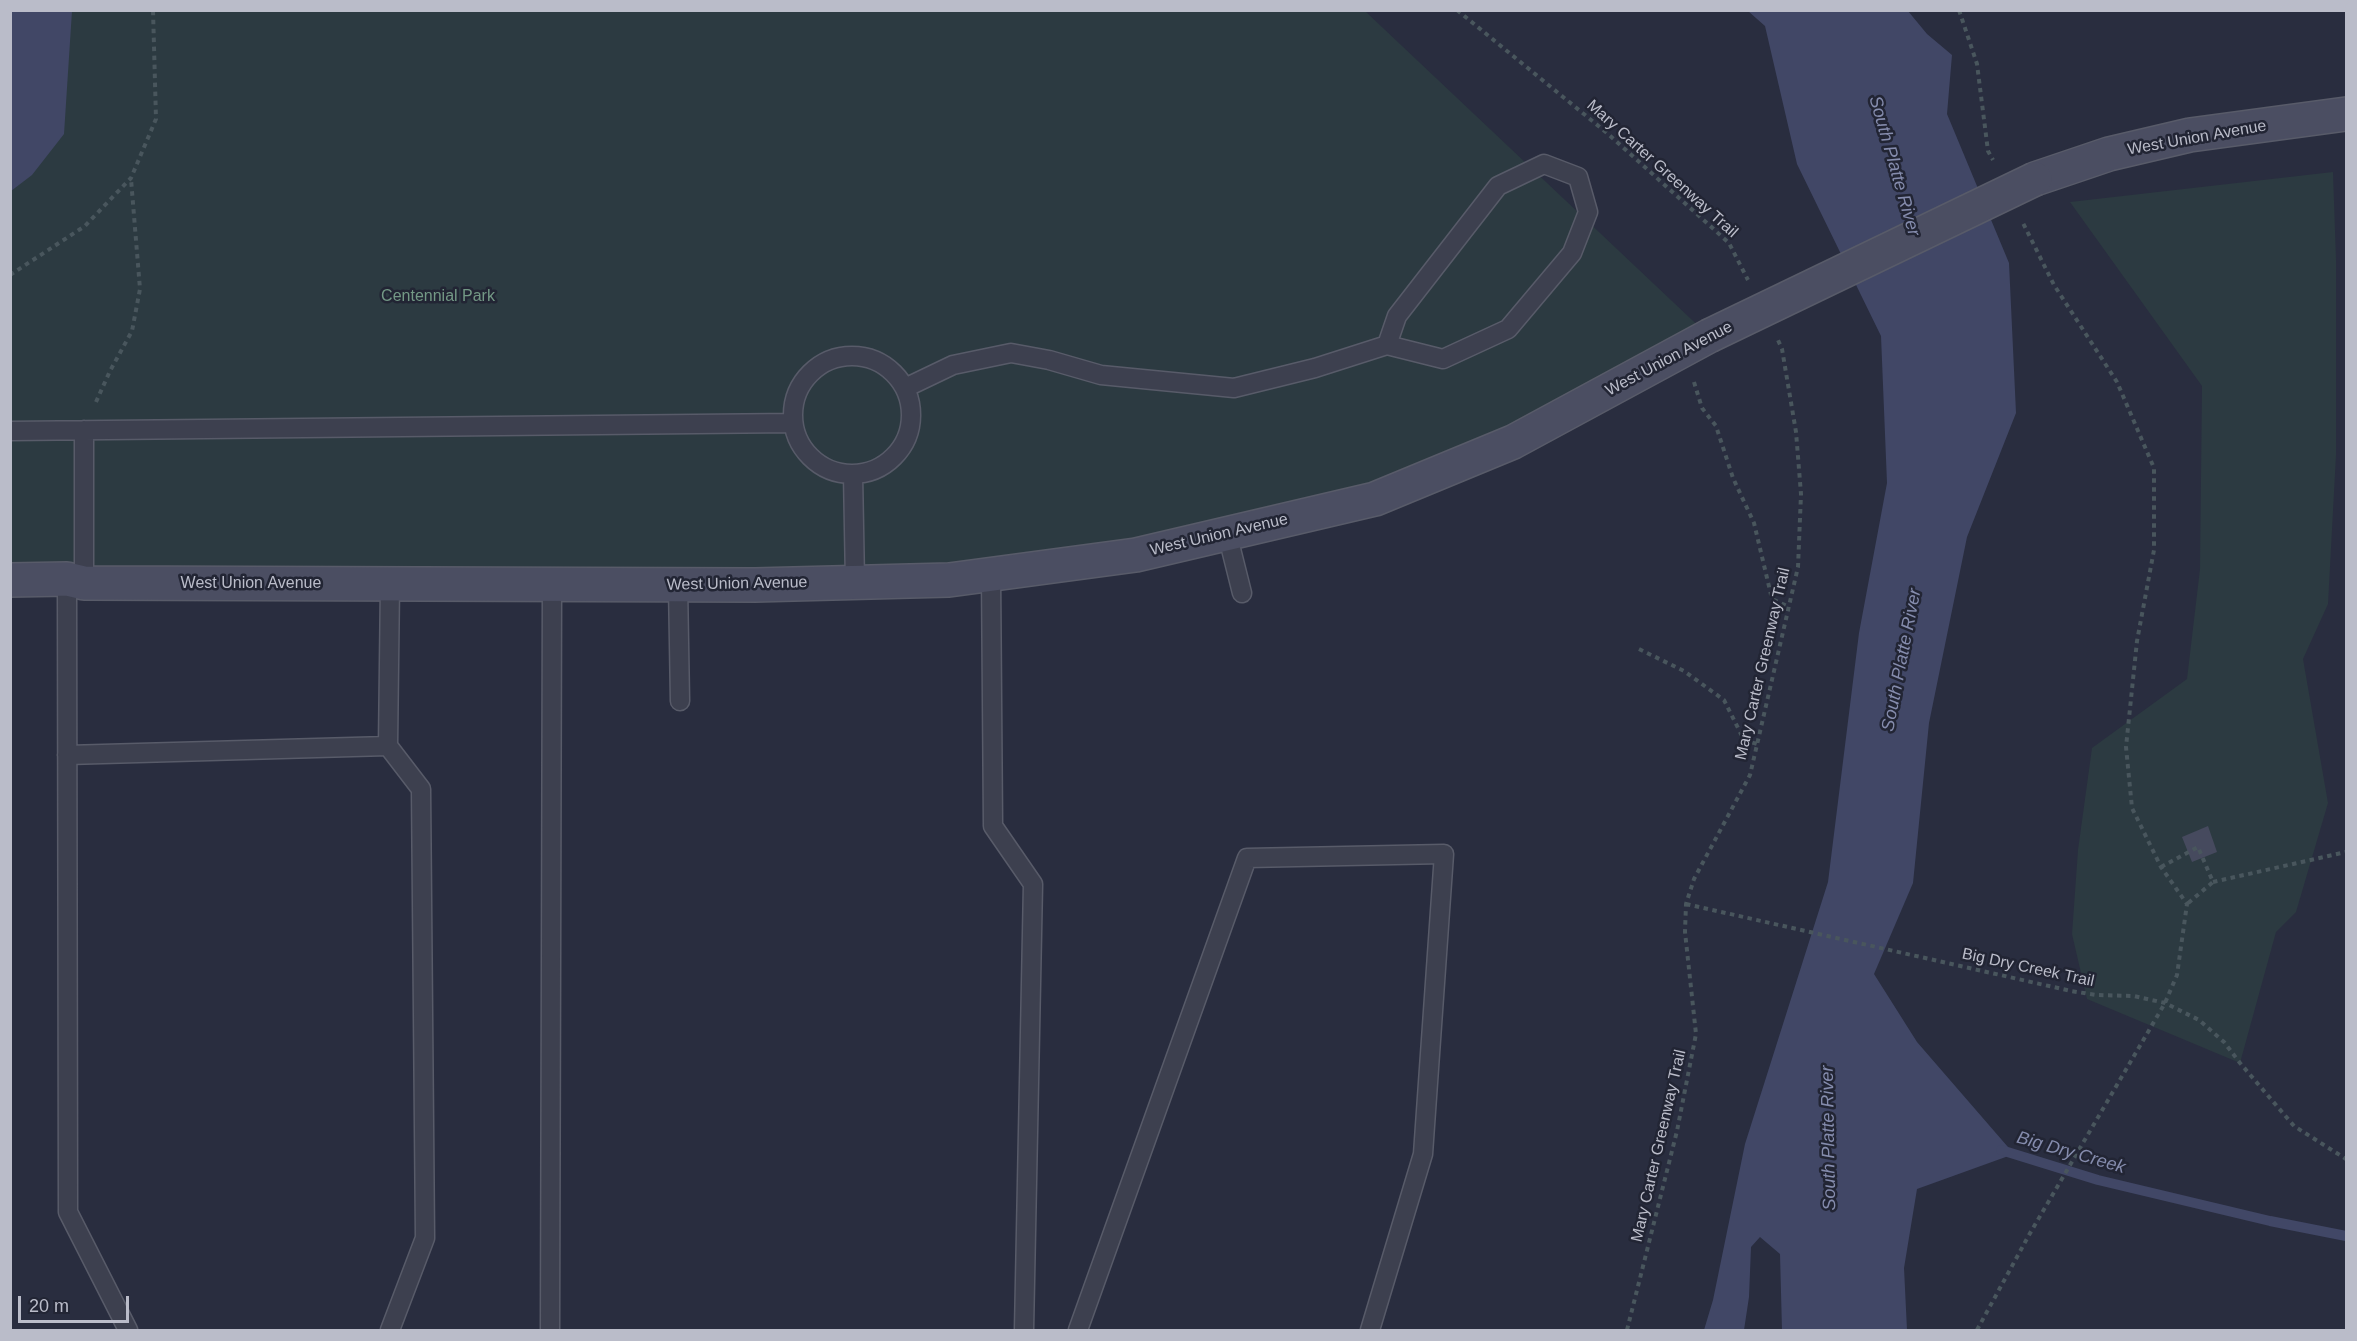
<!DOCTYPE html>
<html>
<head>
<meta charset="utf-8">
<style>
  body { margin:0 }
  #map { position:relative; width:2357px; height:1341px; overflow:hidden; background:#292d3f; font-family:Helvetica,sans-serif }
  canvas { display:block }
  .frame { position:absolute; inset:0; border:12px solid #babcc9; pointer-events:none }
  .scale { position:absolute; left:18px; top:1296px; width:111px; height:27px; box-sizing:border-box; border:3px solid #babcc9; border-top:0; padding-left:8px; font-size:18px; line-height:21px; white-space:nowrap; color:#babcc9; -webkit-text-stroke:4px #222534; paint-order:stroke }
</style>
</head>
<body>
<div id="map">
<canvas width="2357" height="1341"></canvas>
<div class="frame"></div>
<div class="scale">20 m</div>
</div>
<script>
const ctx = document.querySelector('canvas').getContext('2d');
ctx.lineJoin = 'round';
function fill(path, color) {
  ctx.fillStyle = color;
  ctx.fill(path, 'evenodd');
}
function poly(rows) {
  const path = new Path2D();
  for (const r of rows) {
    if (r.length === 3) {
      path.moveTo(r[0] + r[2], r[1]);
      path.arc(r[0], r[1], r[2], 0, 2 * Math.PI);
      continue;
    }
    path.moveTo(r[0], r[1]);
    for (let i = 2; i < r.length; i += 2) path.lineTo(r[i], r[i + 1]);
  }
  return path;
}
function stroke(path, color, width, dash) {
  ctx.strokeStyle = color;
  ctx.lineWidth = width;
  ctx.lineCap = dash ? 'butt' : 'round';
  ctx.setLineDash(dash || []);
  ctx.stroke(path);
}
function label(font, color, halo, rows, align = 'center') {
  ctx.font = font + ' Helvetica,sans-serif';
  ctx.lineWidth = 5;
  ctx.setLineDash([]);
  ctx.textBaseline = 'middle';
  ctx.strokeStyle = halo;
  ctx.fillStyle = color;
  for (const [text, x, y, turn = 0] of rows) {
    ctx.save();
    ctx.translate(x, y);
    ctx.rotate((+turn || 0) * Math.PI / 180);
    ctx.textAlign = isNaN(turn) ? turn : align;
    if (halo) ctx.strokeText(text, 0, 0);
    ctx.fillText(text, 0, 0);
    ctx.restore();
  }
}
fill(poly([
  [10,11,1365,11,1709,336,1375,499,991,574,11,580],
  [2333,172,2336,260,2336,455,2328,604,2303,659,2328,803,2296,912,2276,932,2240,1063,2087,999,2072,934,2078,850,2092,748,2187,679,2200,569,2202,386,2070,202]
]), '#2c3a41');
fill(poly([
  [11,10,72,11,64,134,32,175,11,191],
  [1748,11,1908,11,1927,34,1952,55,1947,114,2009,263,2016,413,1967,537,1929,723,1913,883,1874,974,1917,1042,2014,1154,1917,1189,1904,1268,1907,1330,1782,1330,1780,1254,1760,1237,1751,1247,1749,1297,1744,1330,1704,1330,1713,1300,1745,1144,1828,882,1859,633,1887,483,1881,336,1797,164,1765,26]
]), '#414766');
stroke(poly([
  [2001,1150,2098,1180,2270,1221,2346,1236]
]), '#414766', 10);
fill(poly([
  [2208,826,2217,852,2192,862,2182,837]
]), '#464a5e');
const lane = poly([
  [852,415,59],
  [905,388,953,365,1011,353,1049,360,1101,375,1234,388,1315,368,1387,345,1443,359,1508,329,1572,253,1588,212,1578,177,1544,164,1498,186,1397,316,1387,345],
  [10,431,793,423],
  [853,474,855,582],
  [1227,533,1242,593],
  [991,574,993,826,1033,884,1024,1330],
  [67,579,68,1212,128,1330],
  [84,583,84,430],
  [678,585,680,701],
  [67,755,388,746],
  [390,1330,425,1238,421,789,388,746,390,584],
  [550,1330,552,584],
  [1078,1330,1247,858,1444,854,1423,1154,1370,1330]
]);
const secondary = poly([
  [2035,179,2109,154,2190,135,2346,114],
  [10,580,67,579,84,583,755,585,949,580,1136,555,1375,499,1513,442,1709,336]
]);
stroke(lane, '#585b69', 21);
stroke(secondary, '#585b69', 36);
stroke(poly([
  [1457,10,1607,133,1729,243,1748,280],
  [1959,10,1977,64,1988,151,1993,160],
  [10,275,85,226,131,178,156,119,153,10],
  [1694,382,1702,408,1716,426,1733,478,1754,523,1772,599,1789,607],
  [96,402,110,371,132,331,140,289,131,179],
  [1639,649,1684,671,1724,700,1744,740,1757,744],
  [2161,867,2198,847,2213,882,2187,904],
  [2213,882,2346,852],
  [1686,904,2071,991,2096,995,2134,996,2165,1003,2199,1020,2224,1042,2240,1063,2294,1126,2346,1159],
  [1627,1330,1677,1131,1696,1034,1685,932,1686,904,1694,879,1750,775,1798,567,1801,494,1796,432,1782,349,1778,340],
  [1977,1330,2029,1235,2165,1003,2177,975,2187,904,2161,867,2132,808,2126,747,2137,641,2154,550,2154,468,2117,382,2054,285,2023,223]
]), '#49565d', 4, [4.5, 4.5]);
stroke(lane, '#3d404f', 18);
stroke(secondary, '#4b4e62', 33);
const secondaryBridge = poly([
  [1709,336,2035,179]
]);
stroke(secondaryBridge, '#585b69', 36, []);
stroke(secondaryBridge, '#4b4e62', 33);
label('16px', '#babcc9', '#222534', [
  ["West Union Avenue",2197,138,-10],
  ["Mary Carter Greenway Trail",1662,169,42],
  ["West Union Avenue",1669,359,-28],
  ["West Union Avenue",1219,535,-13],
  ["West Union Avenue",251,584],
  ["West Union Avenue",737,584,-1],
  ["Mary Carter Greenway Trail",1763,664,-77],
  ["Big Dry Creek Trail",2028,968,12],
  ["Mary Carter Greenway Trail",1659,1146,-77]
]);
label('16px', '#739885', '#222534', [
  ["Centennial Park",438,297]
]);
label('italic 18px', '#858cad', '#222534', [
  ["South Platte River",1894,166,74],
  ["South Platte River",1902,660,-79],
  ["South Platte River",1829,1138,-91],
  ["Big Dry Creek",2071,1153,16]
]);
</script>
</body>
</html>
